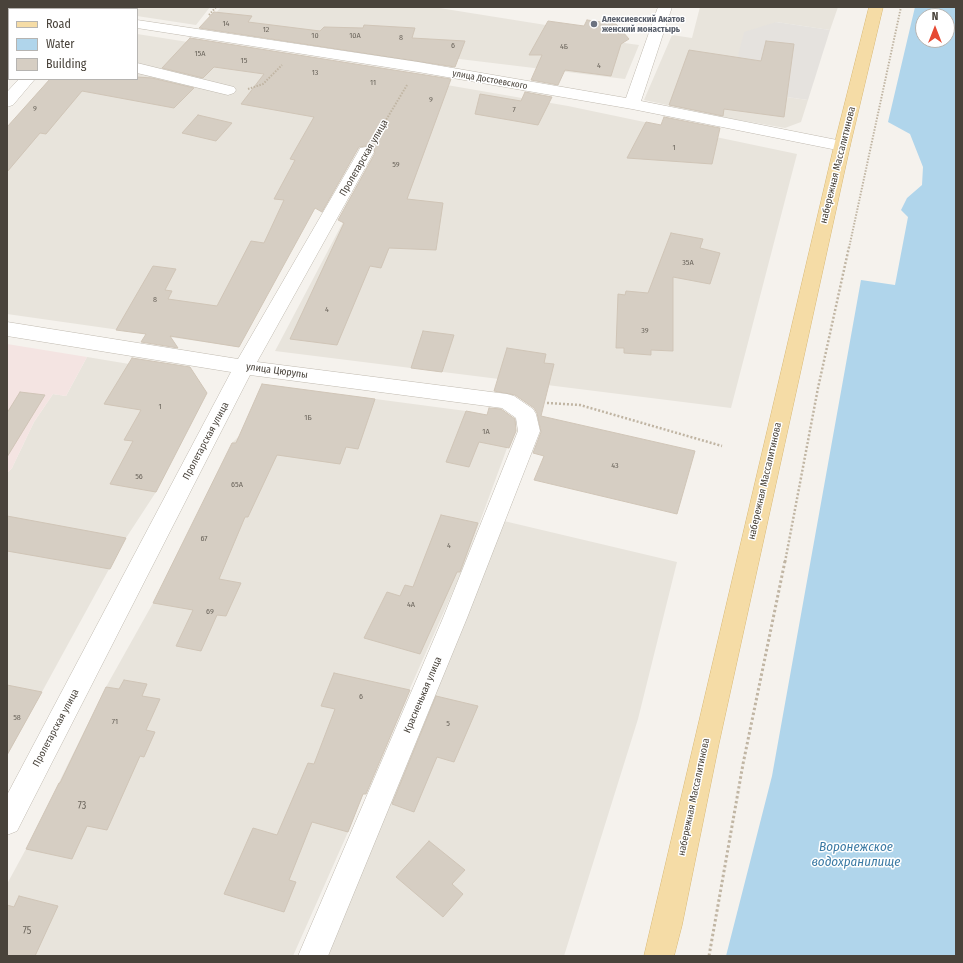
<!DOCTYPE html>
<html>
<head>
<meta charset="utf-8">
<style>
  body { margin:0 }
  #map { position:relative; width:963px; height:963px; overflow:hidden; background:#f5f2ed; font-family:"Fira Sans Condensed",sans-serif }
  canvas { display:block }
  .frame { position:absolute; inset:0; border:8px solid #49433b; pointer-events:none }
  .legend { position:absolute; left:8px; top:8px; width:130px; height:72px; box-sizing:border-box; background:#fff; border:1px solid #b6b4b1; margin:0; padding:5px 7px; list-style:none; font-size:12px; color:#49433b }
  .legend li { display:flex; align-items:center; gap:8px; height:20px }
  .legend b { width:20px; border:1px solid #b6b4b1 }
  .north { position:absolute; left:915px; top:8px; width:40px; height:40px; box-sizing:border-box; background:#fff; border:1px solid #b6b4b1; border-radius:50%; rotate:0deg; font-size:11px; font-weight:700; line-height:16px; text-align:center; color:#49433b }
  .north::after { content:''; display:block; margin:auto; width:14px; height:18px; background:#e64933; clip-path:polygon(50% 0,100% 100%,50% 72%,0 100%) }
</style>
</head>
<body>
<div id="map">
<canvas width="963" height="963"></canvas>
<div class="frame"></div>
<ul class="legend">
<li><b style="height:5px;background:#f5dca6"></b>Road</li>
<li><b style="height:11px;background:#b0d5eb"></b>Water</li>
<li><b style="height:11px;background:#d6cec3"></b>Building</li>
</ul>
<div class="north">N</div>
</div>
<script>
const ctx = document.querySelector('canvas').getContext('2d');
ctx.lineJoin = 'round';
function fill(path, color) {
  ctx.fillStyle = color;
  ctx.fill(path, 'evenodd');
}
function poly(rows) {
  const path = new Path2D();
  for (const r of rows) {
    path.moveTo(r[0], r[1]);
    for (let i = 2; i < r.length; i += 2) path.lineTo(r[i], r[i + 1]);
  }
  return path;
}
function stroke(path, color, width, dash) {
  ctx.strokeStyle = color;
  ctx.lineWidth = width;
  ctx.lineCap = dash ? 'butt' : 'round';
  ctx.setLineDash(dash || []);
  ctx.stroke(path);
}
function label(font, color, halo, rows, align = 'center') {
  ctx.font = font + ' "Fira Sans Condensed",sans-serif';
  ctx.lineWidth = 3;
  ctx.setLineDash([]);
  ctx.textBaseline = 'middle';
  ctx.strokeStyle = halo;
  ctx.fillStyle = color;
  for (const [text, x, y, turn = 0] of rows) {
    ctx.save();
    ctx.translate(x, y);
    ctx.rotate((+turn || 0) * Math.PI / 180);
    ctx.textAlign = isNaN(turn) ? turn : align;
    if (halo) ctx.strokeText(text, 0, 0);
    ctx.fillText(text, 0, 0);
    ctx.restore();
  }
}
fill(poly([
  [86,7,210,7,196,25,137,16,137,9,98,9],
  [221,7,433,7,577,30,617,42,639,45,625,79,203,28],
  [700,7,838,7,830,30,776,22,730,89,808,100,801,122,785,128,727,118,644,100,672,35,692,38],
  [137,34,290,58,356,73,332,171,239,347,7,314,7,127,50,79,137,79],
  [418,80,568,106,797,154,731,408,275,351],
  [87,357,195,375,207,393,156,492,126,538,7,756,7,473,12,468,34,422,53,394,66,396],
  [262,384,466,411,517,421,461,573,365,790,348,832,293,956,7,956,7,884,26,849,106,687,153,603,232,443,239,436],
  [504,521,677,562,638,719,564,956,325,956]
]), '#e8e4dc');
fill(poly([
  [776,22,830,30,808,100,730,89,744,32]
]), '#e5e2de');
fill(poly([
  [7,344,87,357,66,396,53,394,34,422,12,468,7,473]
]), '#f4e4e2');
fill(poly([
  [915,7,956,7,956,956,726,956,772,776,861,280,895,285,908,217,901,210,907,198,922,185,923,167,910,134,888,122],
  [923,16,947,16,947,40,923,40]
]), '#b0d5eb');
const building = poly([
  [214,12,252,16,248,22,320,31,324,27,363,28,364,25,415,28,412,38,465,41,455,67,199,28,214,12],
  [587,20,616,24,629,39,621,44,611,76,565,70,558,85,531,80,542,55,529,55,548,21,584,26,587,20],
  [190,38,451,79,407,199,443,203,436,250,389,248,381,268,370,266,337,345,290,339,344,223,338,220,375,153,373,147,366,146,359,147,322,212,315,208,239,347,170,336,178,348,141,342,146,334,116,330,153,266,176,269,165,290,172,291,168,299,217,306,251,241,264,243,284,200,274,199,295,160,290,159,314,117,241,104,264,74,214,67,203,78,162,68,190,38],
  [766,41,794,44,784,117,724,109,723,116,669,105,689,50,761,61,766,41],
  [137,77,152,78,194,88,174,108,82,91,46,134,40,133,7,172,7,127,50,79,137,79,137,77],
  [525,92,552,97,538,125,475,114,480,94,521,101,525,92],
  [198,115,232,123,216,141,182,133,198,115],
  [664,117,720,128,712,164,627,158,646,122,661,125,664,117],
  [671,233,703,239,700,248,720,253,710,284,673,277,673,351,651,350,651,355,624,353,624,348,616,348,618,294,625,295,626,291,648,293,671,233],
  [423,331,454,335,442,372,411,368,423,331],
  [507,348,546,354,544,363,554,364,541,416,695,451,677,514,534,480,544,456,533,453,541,432,537,413,534,408,515,395,494,391,507,348],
  [132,358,190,367,207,393,156,492,110,484,133,441,124,440,141,410,104,404,132,358],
  [262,384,375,399,358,449,346,447,340,464,277,455,248,517,245,517,219,579,241,583,226,616,217,615,201,651,176,646,193,610,153,603,232,443,236,443,262,384],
  [20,392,45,395,7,457,7,413,20,392],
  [489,408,501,409,515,419,516,431,509,448,479,442,469,467,446,462,466,411,487,415,489,408],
  [441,515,478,523,460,572,457,572,420,654,364,638,387,592,400,596,405,585,413,587,441,515],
  [7,516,126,538,110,569,7,551,7,516],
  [334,673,410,690,366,794,363,794,348,832,312,822,289,880,296,882,284,912,224,894,253,828,277,835,308,763,314,764,335,709,321,706,334,673],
  [124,680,147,684,142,696,160,699,146,730,155,732,144,757,140,756,107,830,87,826,72,859,26,849,59,783,60,783,106,687,119,689,124,680],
  [7,685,42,692,7,755,7,685],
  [436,696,478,706,454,762,437,757,414,812,392,804,436,696],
  [429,841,465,870,452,884,463,894,443,917,396,877,429,841],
  [19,896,58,906,35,956,7,956,7,905,14,907,19,896]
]);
fill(building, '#d6cec3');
stroke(building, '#d0c5b7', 1);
const minor = poly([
  [30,7,55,7,56,9,31,9,30,7],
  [658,7,672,7,641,101,842,141,848,142,850,146,848,150,842,151,632,109,418,72,137,28,137,20,418,62,626,98,658,7],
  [7,44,9,45,9,55,7,54,7,44],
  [137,63,234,87,236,90,234,93,228,95,137,73,137,63],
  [19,79,35,79,13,105,7,107,7,92,19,79],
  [366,147,372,148,374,152,257,362,507,394,514,396,533,409,536,414,540,431,467,618,328,956,298,956,443,618,518,431,516,418,502,408,250,375,17,831,7,835,7,795,231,372,7,336,7,322,238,359,358,152,360,148,366,147]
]);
const major = poly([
  [869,7,883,7,850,146,719,743,682,925,674,956,644,956,834,146,869,7]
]);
stroke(minor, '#c0bab0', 1);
stroke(major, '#d9b976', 1);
stroke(poly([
  [209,15,216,7],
  [248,89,263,84,282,65],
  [377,135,407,85],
  [849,248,901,7]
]), '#c0b5a3', 2, [1.5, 1.5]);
stroke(poly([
  [547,403,580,405,722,446],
  [785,562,818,388,849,247]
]), '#c0b5a3', 2.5, [2, 2]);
stroke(poly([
  [709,956,743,764,785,561]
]), '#c0b5a3', 3, [2.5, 2.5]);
fill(minor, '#fff');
fill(major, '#f5dca6');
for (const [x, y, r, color] of [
  [594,24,4,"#6b7280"]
]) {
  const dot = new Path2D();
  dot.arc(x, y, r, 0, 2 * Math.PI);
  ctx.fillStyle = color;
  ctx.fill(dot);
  stroke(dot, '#fff', 1.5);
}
label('8px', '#6c665d', null, [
  ["14",226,24],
  ["12",266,30],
  ["10",315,36],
  ["10А",355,36],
  ["8",401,38],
  ["6",453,46],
  ["4Б",564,47],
  ["15А",200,54],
  ["15",244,61],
  ["4",599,66],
  ["13",315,73],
  ["11",373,83],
  ["9",431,100],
  ["9",35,109],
  ["7",514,110],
  ["1",674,148],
  ["59",396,165],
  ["35А",688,263],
  ["8",155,300],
  ["4",327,310],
  ["39",645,331],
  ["1",160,407],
  ["1Б",308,418],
  ["1А",486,432],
  ["43",615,466],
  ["56",139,477],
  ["65А",237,485],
  ["67",204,539],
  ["4",449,546],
  ["4А",411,605],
  ["69",210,612],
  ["6",361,697],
  ["58",17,718],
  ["71",115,722],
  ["5",448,724]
]);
label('bold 9px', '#5b616d', '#fff', [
  ["Алексиевский Акатов",602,19],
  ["женский монастырь",602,29]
], 'left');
label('9px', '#49433b', '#fff', [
  ["улица Достоевского",490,80,10]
]);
label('10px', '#49433b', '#fff', [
  ["Пролетарская улица",364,158,-60],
  ["набережная Массалитинова",838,165,-76],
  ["улица Цюрупы",277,371,8],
  ["Пролетарская улица",206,441,-62],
  ["набережная Массалитинова",765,481,-77],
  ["Красненькая улица",423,695,-67],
  ["Пролетарская улица",56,728,-62],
  ["набережная Массалитинова",694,797,-78]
]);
label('10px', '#6c665d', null, [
  ["73",82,806],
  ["75",27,931]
]);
label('italic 13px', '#3b7aa4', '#fff', [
  ["Воронежское",856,847],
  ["водохранилище",856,862]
]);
</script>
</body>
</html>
